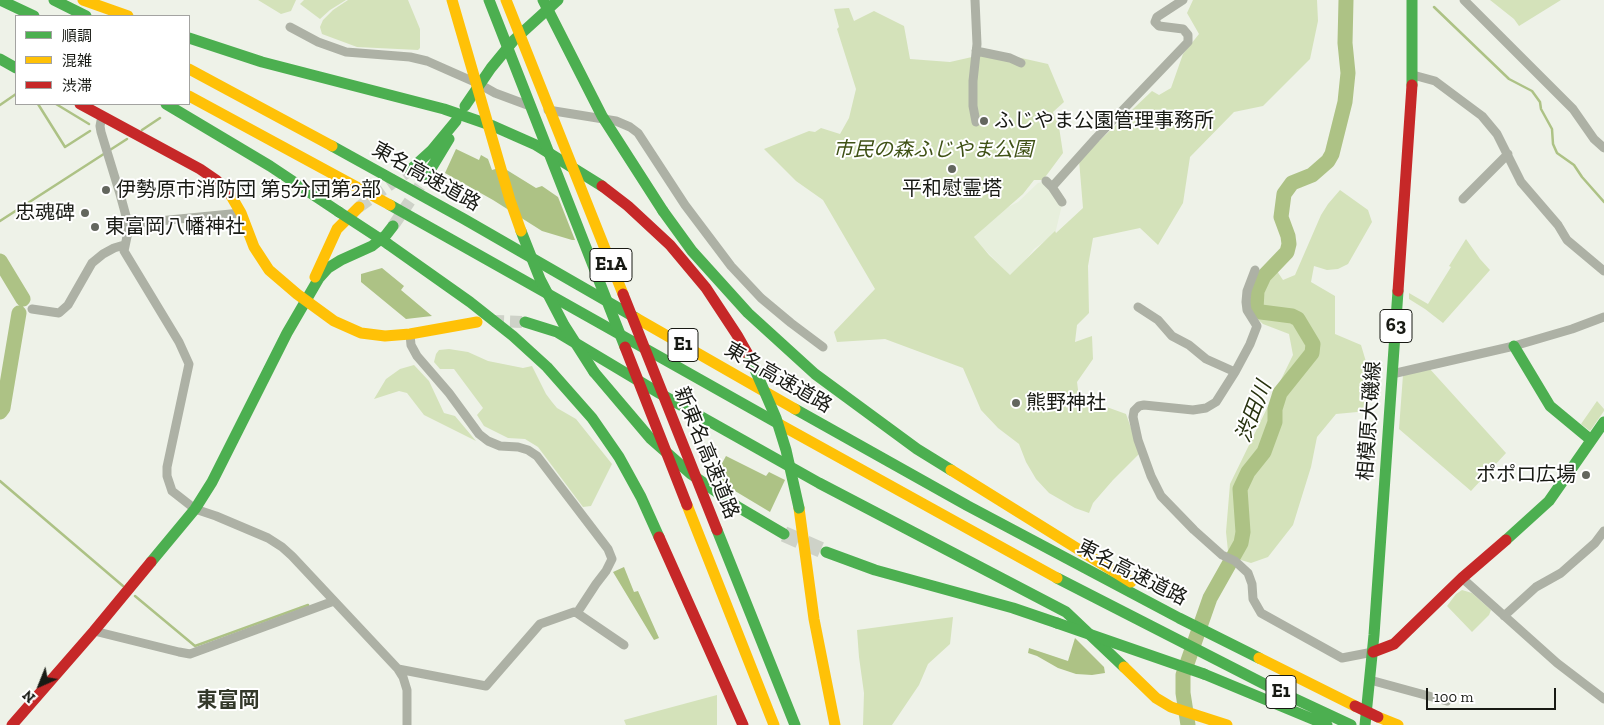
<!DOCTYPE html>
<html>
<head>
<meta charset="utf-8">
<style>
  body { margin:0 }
  #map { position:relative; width:1604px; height:725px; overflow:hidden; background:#eef2e8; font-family:"Zilla Slab","Noto Sans JP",serif }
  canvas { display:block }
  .legend { position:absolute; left:15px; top:15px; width:175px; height:90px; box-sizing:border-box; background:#fff; border:1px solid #a3a3a1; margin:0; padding:6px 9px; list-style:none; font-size:15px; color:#181a14 }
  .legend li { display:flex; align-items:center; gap:10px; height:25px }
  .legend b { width:25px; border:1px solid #a3a3a1 }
  .north { position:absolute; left:15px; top:660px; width:50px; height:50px; -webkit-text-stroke:4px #fff; paint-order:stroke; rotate:224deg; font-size:14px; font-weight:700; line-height:20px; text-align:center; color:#181a14 }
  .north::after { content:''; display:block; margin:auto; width:18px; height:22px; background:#181a14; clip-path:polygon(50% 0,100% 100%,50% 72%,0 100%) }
  .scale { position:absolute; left:1426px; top:688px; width:130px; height:22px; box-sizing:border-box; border:2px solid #181a14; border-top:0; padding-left:6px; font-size:15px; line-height:18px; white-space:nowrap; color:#181a14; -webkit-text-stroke:4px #fff; paint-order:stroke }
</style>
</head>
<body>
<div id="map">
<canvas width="1604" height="725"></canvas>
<ul class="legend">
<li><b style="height:6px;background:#4caf50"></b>順調</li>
<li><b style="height:6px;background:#ffc107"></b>混雑</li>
<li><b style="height:6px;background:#c62828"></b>渋滞</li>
</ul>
<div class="north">N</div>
<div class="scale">100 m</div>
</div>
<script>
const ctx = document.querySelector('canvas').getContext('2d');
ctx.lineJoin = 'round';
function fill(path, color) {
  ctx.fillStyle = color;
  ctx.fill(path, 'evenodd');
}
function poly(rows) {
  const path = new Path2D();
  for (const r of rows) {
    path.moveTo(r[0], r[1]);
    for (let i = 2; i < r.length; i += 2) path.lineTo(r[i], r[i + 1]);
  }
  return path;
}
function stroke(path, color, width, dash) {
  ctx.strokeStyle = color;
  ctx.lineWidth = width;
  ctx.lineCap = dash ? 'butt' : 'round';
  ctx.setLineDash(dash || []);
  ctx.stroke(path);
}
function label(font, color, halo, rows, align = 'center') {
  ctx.font = font + ' "Zilla Slab","Noto Sans JP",serif';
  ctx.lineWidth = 4;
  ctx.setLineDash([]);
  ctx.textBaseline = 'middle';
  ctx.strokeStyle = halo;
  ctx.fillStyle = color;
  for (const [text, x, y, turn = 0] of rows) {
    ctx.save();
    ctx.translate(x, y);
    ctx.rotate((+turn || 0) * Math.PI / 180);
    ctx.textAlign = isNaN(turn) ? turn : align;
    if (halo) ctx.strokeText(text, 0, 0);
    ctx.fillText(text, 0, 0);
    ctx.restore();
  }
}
fill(poly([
  [1042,182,1062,205,1055,234,1034,249,1014,275,1009,275,974,238,998,212,1018,202,1038,183]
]), '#e7efdc');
fill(poly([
  [258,0,296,0,291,11,281,14],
  [304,0,346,0,330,10,320,19,300,4],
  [348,0,408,0,420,29,420,48,418,50,357,47,322,34,320,27,323,20,333,10],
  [1193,0,1317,0,1318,21,1310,59,1263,106,1234,112,1190,157,1183,203,1158,245,1140,228,1093,238,1088,266,1089,313,1077,325,1075,342,1092,336,1093,359,1077,382,1079,397,1126,414,1140,453,1113,480,1093,503,1089,513,1075,508,1049,493,1036,479,1026,462,1019,444,998,428,981,410,963,368,885,339,837,342,834,332,875,289,823,200,796,181,764,149,809,131,815,132,821,128,840,134,849,118,856,89,837,29,839,27,834,9,849,8,854,21,874,11,904,26,910,59,950,62,972,57,972,47,1048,64,1064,102,1053,112,1059,127,1063,153,1043,180,1034,180,1023,194,974,237,989,255,1010,275,1055,231,1056,233,1083,208,1079,160,1152,91,1159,95,1171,88,1183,54,1199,34,1187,13],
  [1490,0,1561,0,1519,26,1514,19],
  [1340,190,1368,210,1372,222,1348,264,1338,269,1327,270,1314,266,1311,282,1335,296,1335,334,1361,345,1370,375,1368,411,1336,414,1317,437,1311,467,1293,525,1268,557,1251,563,1241,560,1228,551,1226,532,1230,484,1293,355,1289,334,1263,324,1252,314,1249,301,1253,284,1259,273,1277,271,1283,280,1295,275,1321,215,1328,204],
  [1466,239,1480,259,1490,270,1443,323,1425,309,1409,299,1409,293,1428,304,1451,267,1449,266],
  [449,349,468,352,488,361,523,368,532,366,546,394,552,402,557,408,576,419,612,464,591,506,583,507,538,447,525,439,508,438,484,426,477,415,483,408,454,369,440,369,434,362,436,354,439,350],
  [414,365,429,381,444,413,455,416,476,441,424,415,407,393,399,391,374,399,386,379,400,369],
  [1429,368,1506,453,1471,491,1399,429,1403,375],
  [1597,401,1604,409,1604,411,1590,431,1581,424],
  [1462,590,1472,593,1491,610,1489,615,1472,632,1447,606,1456,594],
  [953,617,950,644,928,664,919,685,892,725,863,725,864,693,859,657,857,630],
  [717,695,717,725,626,725,624,720]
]), '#d4e2ba');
fill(poly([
  [456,149,479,160,481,155,488,159,492,170,502,167,536,188,542,186,558,197,575,240,572,240,542,231,493,200,445,173],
  [382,268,404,286,401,290,432,316,406,319,361,282,361,274],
  [726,456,766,476,769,472,785,480,770,512,735,491,715,476],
  [624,567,634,592,638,591,659,638,654,640,613,572],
  [1075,638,1104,667,1105,673,1092,675,1076,674,1058,668,1037,656,1028,653,1029,648,1068,661]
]), '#adc285');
stroke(poly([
  [1434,7,1509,79,1532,91,1540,102,1541,109,1552,129,1553,144,1557,153,1574,165,1582,177,1604,202],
  [38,104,65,147,90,131],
  [56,104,89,124],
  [0,105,16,94],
  [142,130,160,118],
  [0,221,127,139],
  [0,481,123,586],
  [135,596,195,646,308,605]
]), '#adc285', 2.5);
stroke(poly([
  [0,261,23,299],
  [0,412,3,408,19,313],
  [1188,725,1183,693,1183,675,1210,598,1241,543,1243,532,1240,489,1248,472,1264,452,1275,422,1275,409,1280,393,1312,353,1313,344,1298,319,1292,316,1261,312,1256,309,1257,291,1264,276,1287,252,1289,244,1288,236,1281,217,1284,194,1292,183,1312,175,1328,161,1332,154,1345,102,1348,73,1345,43,1346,0]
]), '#adc285', 15);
stroke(poly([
  [359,207,410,170],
  [393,226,426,177],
  [492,321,525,322]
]), '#ced2c8', 12, [12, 6]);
stroke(poly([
  [784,534,826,552]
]), '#ced2c8', 16, [16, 8]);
stroke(poly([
  [975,0,977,44,973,81,973,106,976,122],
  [1464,0,1573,109,1594,139,1604,148],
  [290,27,318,42,346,52,410,57,427,61,479,84,495,93,530,106],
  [976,51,1010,58,1021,63],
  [1413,75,1435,81,1482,116,1497,134,1521,182,1558,225,1567,240,1604,271],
  [548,110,616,121,630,127,638,133,685,205,731,266,761,298,791,323,823,347],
  [102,116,100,126,101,132,120,194,129,227,124,251,179,342,189,364,167,467,167,476,172,491,195,509,216,516,268,538,282,547,292,556,398,669,403,677,407,690,407,725],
  [1046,181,1052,187,1062,202],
  [1052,187,1096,138,1188,42,1188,35,1183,29,1159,26,1155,22,1157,17,1183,0],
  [1463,199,1508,154],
  [128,224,241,213],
  [1255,270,1247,291,1246,302,1247,310,1257,326,1250,344,1235,372,1216,402,1206,408,1193,410,1144,405,1139,406,1134,411,1133,417,1138,440,1151,476,1161,496,1194,530,1222,555,1235,561,1248,573,1252,584,1253,599,1261,613,1342,658,1373,652],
  [1138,307,1158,320,1172,336,1189,345,1206,359,1235,372],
  [32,309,59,313,68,305,92,263,103,254,114,248,124,245],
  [1392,374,1514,346,1572,329,1604,317],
  [1462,578,1557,663,1604,699],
  [577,613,624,645],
  [1504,616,1536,587,1561,573,1570,565,1595,543,1604,531],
  [94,631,179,652,190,654,334,601],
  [398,669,486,686,540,624,574,612,577,613,596,584,606,571,612,559,608,549,537,456,528,450,518,447,500,446,488,441,479,434,449,393,417,356,411,345,410,334],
  [1370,680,1447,701]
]), '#adb1a5', 9);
stroke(poly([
  [0,0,34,16],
  [54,0,86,16],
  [1412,0,1412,85],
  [189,38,262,62,444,109,493,126,536,145,602,186],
  [0,59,16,68],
  [166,104,270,166,339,212],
  [465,106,491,68,514,40,558,0],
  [332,146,464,219,636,318],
  [410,170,432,150,456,121],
  [426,177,449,139],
  [390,205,779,424],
  [663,211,692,251,748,313,815,374,917,449,951,470],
  [388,244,470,302,513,336,547,367,592,418,619,457,641,497,659,537],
  [525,322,557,332,659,393,819,483,1066,612,1124,667],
  [1514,346,1550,406,1591,440],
  [594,372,650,438,691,474,738,507,784,534],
  [795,409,968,506,1179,618,1259,658],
  [717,530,795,725],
  [1506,540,1549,501,1604,422],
  [826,552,875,570,1013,608,1057,623],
  [151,562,195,509,212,482,287,333,319,278,328,268,341,260,372,246,386,235,393,226],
  [1057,578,1276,690,1351,725],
  [1204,674,1327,725],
  [1365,725,1374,635,1398,291]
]), '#4caf50', 11);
stroke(poly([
  [83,0,128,16],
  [189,69,332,146],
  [189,96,390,205],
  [230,194,241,213,254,247,269,270,297,294,334,321,361,333,385,336,410,334,477,322],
  [315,277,337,229,359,207],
  [636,318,795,409],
  [779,424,1057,578],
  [951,470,1131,582],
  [687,505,774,725],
  [799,508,814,619,835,725],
  [1259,658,1355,706],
  [1124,667,1156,698,1171,707,1227,725],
  [1378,717,1398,725]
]), '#ffc107', 11);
stroke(poly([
  [80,104,200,169,216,180,230,194],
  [602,186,628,206,670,245,706,288,737,335,750,358],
  [1398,291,1412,85],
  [659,537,743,725],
  [1373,652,1394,644,1462,578,1506,540],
  [12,725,94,631,151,562]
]), '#c62828', 11);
stroke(poly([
  [489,0,625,347],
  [543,0,602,116,663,211],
  [339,212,388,244],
  [521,231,540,279,564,325,594,372],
  [750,358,776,418,786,450,799,508],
  [1057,623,1204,674]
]), '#4caf50', 11);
stroke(poly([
  [452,0,510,200,521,231],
  [506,0,623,294]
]), '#ffc107', 11);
stroke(poly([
  [623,294,717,530],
  [625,347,687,505],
  [1355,706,1378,717]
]), '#c62828', 11);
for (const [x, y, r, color] of [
  [984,121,5,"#63665e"],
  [952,169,5,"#63665e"],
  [106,190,5,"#63665e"],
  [85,213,5,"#63665e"],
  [95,227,5,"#63665e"],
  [1016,403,5,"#63665e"],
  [1586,475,5,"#63665e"]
]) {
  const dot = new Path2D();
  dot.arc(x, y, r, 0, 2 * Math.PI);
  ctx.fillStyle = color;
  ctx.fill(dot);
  stroke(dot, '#fff', 2);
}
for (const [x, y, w] of [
  [611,265,42],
  [1396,326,32],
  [683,345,30],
  [1281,692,30]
]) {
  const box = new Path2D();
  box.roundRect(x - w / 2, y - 16.5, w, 33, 4);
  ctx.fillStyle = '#fff';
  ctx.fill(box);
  stroke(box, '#181a14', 1);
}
label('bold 19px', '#181a14', null, [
  ["E1A",611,265],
  ["63",1396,326],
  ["E1",683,345],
  ["E1",1281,692]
]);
label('20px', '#181a14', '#fff', [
  ["ふじやま公園管理事務所",994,121],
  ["平和慰霊塔",952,189,"center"],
  ["伊勢原市消防団 第5分団第2部",116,190],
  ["忠魂碑",75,213,"right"],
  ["東富岡八幡神社",105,227],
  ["熊野神社",1026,403],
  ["ポポロ広場",1576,475,"right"]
], 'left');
label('italic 20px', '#3f5115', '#fff', [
  ["市民の森ふじやま公園",933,150]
]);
label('20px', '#181a14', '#fff', [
  ["東名高速道路",426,177,29],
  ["東名高速道路",778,378,30],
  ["相模原大磯線",1370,421,-86],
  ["新東名高速道路",706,453,68],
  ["東名高速道路",1132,573,27]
]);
label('italic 21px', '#26310d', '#fff', [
  ["渋田川",1254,412,-69]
]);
label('bold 21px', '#33382a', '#fff', [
  ["東富岡",228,701]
]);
</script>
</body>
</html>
